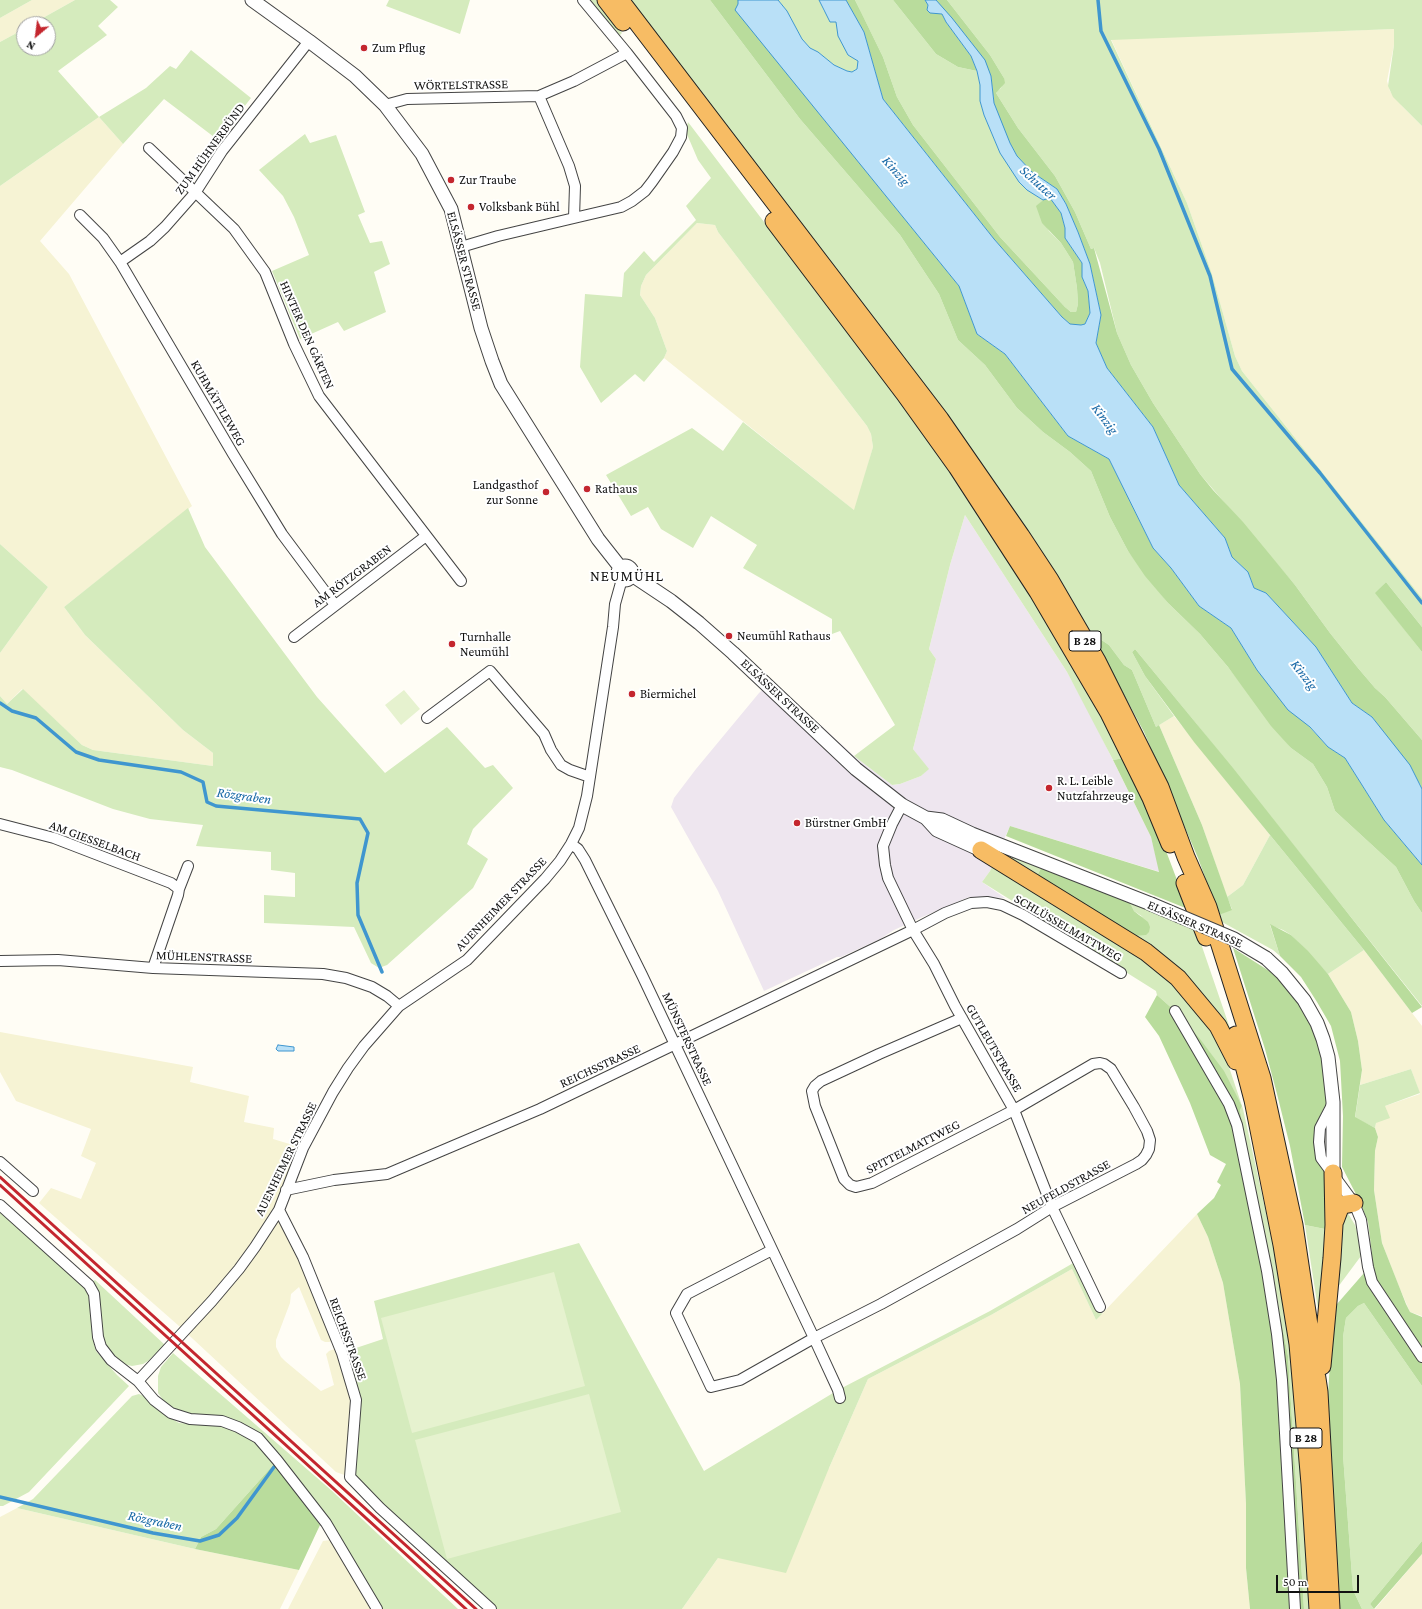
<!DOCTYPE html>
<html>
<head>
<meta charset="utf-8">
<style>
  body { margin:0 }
  #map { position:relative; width:1422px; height:1609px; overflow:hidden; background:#fffdf5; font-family:"Crimson Pro",serif }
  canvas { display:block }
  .north { position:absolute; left:16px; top:16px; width:40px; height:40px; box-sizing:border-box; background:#fff; border:1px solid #a0a0a0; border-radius:50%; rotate:209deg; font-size:11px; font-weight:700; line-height:16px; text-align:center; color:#111 }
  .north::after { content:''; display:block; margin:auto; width:14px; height:18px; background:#c4262e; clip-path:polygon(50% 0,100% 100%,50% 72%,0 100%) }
  .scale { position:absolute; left:1276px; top:1575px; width:83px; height:18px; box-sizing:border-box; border:2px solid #111; border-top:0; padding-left:5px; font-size:12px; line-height:14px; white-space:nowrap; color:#111; -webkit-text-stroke:3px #fff; paint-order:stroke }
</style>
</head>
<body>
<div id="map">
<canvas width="1422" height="1609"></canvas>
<div class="north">N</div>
<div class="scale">50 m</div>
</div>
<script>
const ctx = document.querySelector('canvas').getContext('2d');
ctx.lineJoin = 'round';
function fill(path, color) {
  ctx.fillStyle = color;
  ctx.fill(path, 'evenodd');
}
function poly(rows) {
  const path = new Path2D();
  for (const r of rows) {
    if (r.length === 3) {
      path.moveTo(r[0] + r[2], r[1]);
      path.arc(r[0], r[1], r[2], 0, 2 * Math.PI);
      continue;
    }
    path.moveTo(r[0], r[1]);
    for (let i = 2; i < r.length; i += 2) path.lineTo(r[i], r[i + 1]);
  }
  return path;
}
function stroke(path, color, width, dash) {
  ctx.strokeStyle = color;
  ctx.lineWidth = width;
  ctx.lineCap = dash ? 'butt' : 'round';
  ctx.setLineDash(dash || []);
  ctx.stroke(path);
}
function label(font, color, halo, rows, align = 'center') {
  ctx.font = font + ' "Crimson Pro",serif';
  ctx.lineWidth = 4;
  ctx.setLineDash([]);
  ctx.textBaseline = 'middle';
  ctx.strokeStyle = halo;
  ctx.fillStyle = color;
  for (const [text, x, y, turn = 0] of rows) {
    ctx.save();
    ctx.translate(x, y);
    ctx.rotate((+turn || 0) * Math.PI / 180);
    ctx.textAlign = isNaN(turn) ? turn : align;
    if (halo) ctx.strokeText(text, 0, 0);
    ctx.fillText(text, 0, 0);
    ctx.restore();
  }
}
fill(poly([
  [965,515,1067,672,1093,720,1151,837,1160,872,1010,826,990,871,982,882,1005,898,969,897,920,918,894,930,880,939,841,957,837,957,764,991,718,891,671,807,674,798,696,769,759,693,772,680,854,756,892,785,900,784,921,776,928,769,913,749,936,659,929,649,950,565]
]), '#eee6ef');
fill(poly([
  [32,0,75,0,32,24,24,24,24,29,0,42,0,18],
  [1394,29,1394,45,1387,81,1390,91,1403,107,1422,126,1422,598,1242,371,1235,356,1212,274,1187,203,1111,39],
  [99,117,123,144,40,241,69,274,192,506,64,607,85,635,183,730,213,753,213,766,93,750,82,745,22,689,7,704,0,696,0,653,48,587,0,544,0,186],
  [697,223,715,225,718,232,867,426,871,434,873,447,855,511,664,358,667,351,655,318,640,295,641,286,646,275],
  [1174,716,1270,835,1243,885,1227,897,1202,825,1159,725],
  [1364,950,1422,1026,1422,1316,1410,1312,1400,1289,1382,1243,1374,1190,1375,1151,1378,1137,1375,1128,1376,1123,1385,1106,1420,1094,1411,1069,1360,1085,1362,1070,1358,1041,1351,1012,1328,974],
  [0,1032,193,1067,190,1082,249,1096,244,1122,274,1128,273,1139,303,1148,279,1210,337,1339,329,1342,325,1342,321,1340,299,1287,291,1294,290,1303,276,1340,276,1347,281,1357,285,1361,321,1391,334,1385,326,1354,329,1351,340,1347,357,1399,350,1477,336,1472,179,1326,39,1203,51,1188,81,1199,96,1163,81,1156,91,1129,16,1101,0,1072],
  [1197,1214,1208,1237,1223,1283,1240,1384,1246,1504,1246,1568,1250,1609,682,1609,718,1558,829,1468,868,1379,991,1315,1072,1269,1096,1320],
  [17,1508,195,1549,299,1570,280,1609,0,1609,0,1517],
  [330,1540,352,1572,373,1609,288,1609,323,1541],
  [1422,1554,1422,1609,1375,1609]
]), '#f6f3d4');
fill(poly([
  [0,0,32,0,0,18],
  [75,0,110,0,118,7,98,26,107,35,58,71,99,117,146,88,170,66,176,69,191,50,251,98,218,140,164,99,123,144,99,117,0,186,0,42,24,29,24,48,48,48,48,24,32,24],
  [389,0,470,0,460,34,386,6],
  [587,0,597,0,622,33,618,37],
  [630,0,710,0,800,119,900,235,939,294,958,340,985,365,1017,408,1043,432,1070,452,1091,471,1110,517,1128,551,1168,603,1200,634,1228,667,1291,748,1313,764,1327,787,1335,811,1396,867,1414,901,1422,913,1422,1006,1195,722,1135,649,1132,652,1145,676,1174,716,1156,727,1132,670,1124,665,1109,645,1091,633,1067,593,1000,490,945,414],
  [778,0,819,0,824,11,833,21,836,21,848,55,859,61,857,69,852,72,847,71,834,65,818,52,810,48,802,39,787,11],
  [855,0,893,0,936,54,958,67,977,71,980,85,980,101,984,115,1000,153,1035,195,1043,200,1037,206,1049,231,1061,243,1073,262,1077,288,1078,304,1076,312,1071,312,1065,307,1000,237,913,125,897,97,883,57],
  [947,0,1422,0,1422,126,1393,97,1388,86,1394,45,1394,29,1111,40,1187,203,1212,274,1235,356,1242,371,1422,598,1422,627,1386,582,1376,593,1422,652,1422,740,1385,697,1375,688,1358,668,1330,633,1295,585,1200,474,1153,403,1131,365,1117,333,1100,263,1094,248,1091,249,1075,212,1055,176,1018,128,996,93,997,91,1001,88,1004,78,990,55],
  [688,122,939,452,1048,617,1124,758,1113,760,1067,672,965,515,950,565,929,649,936,659,913,749,929,769,921,776,900,784,892,785,854,756,895,725,840,631,832,634,832,619,743,568,757,545,711,516,693,548,661,529,648,507,631,516,606,475,692,428,723,451,743,422,854,510,873,447,871,434,867,426,718,232,715,225,697,223,646,275,641,286,640,295,655,318,667,351,664,358,644,382,635,374,601,403,580,367,585,294,622,297,624,273,644,251,654,262,696,220,686,206,711,178,698,160,686,132],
  [305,134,310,143,336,135,365,212,358,215,370,243,382,241,390,264,374,272,386,312,344,331,338,322,300,339,272,271,309,255,294,217,283,196,259,170,279,154],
  [188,508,205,547,317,697,385,773,447,727,485,768,493,765,513,788,473,829,467,844,488,859,473,888,387,965,379,968,371,963,354,927,264,923,264,895,295,897,295,873,271,870,271,852,196,846,203,825,150,819,113,809,12,770,0,767,0,696,7,704,23,689,82,745,93,750,213,766,213,753,183,730,85,635,64,607],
  [0,544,48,587,0,653],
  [1270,835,1364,950,1328,974,1291,935,1283,930,1270,925,1280,956,1273,950,1222,922,1219,915,1232,909,1227,897,1243,885],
  [999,852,1041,868,1036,878,1143,917,1134,911,1130,903,1196,929,1235,1043,1223,1049,1243,1109,1280,1275,1289,1325,1298,1408,1309,1609,1304,1609,1288,1356,1240,1110,1242,1106,1234,1092,1175,1011,1157,995,1156,991,982,882,990,871],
  [1411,1069,1420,1093,1385,1106,1390,1118,1376,1123,1375,1128,1355,1118,1360,1085],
  [1328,1178,1330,1214,1325,1233,1320,1322,1305,1225,1325,1229],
  [1346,1210,1355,1225,1361,1245,1361,1256,1335,1291,1341,1216],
  [0,1211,80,1282,88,1293,92,1307,92,1336,96,1351,117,1375,129,1386,29,1492,3,1506,0,1506],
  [579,1243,704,1471,838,1390,990,1311,1075,1262,1102,1314,1096,1320,1072,1269,991,1315,868,1379,829,1468,786,1573,718,1558,682,1609,488,1609,351,1476,357,1399,344,1352,383,1339,374,1301],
  [95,1280,165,1345,148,1361,143,1364,132,1366,123,1364,114,1358,106,1349,101,1337,90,1283],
  [1364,1303,1422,1386,1422,1541,1370,1604,1374,1609,1362,1609,1353,1590,1343,1455,1343,1337,1346,1318,1358,1306],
  [173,1353,331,1490,458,1609,381,1609,261,1436,188,1415,175,1410,165,1403,158,1393,158,1376,161,1367],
  [139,1394,146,1397,170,1418,179,1423,227,1427,244,1435,258,1444,274,1464,216,1529,201,1537,195,1549,17,1508,33,1499,132,1396]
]), '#d5ebbd');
fill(poly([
  [710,0,738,0,738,4,736,10,959,286,977,334,1005,354,1068,436,1109,459,1153,548,1171,568,1199,606,1231,628,1257,670,1328,747,1345,758,1384,820,1422,865,1422,913,1414,901,1396,867,1335,811,1327,787,1313,764,1291,748,1271,726,1228,667,1200,634,1168,603,1145,576,1128,551,1110,517,1091,471,1070,452,1043,432,1017,408,985,365,958,340,939,294,900,235,800,119],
  [846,0,855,0,861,12,883,57,897,97,913,125,1000,237,1065,307,1071,312,1076,312,1078,304,1077,288,1073,262,1061,243,1042,223,1036,206,1043,200,1050,198,1054,203,1061,213,1065,228,1065,238,1082,263,1082,277,1088,291,1090,313,1085,324,1078,326,1070,324,1062,317,994,239,883,99,864,32],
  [893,0,925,0,928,5,927,10,942,14,946,22,971,56,977,71,958,67,936,54],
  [936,0,947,0,990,55,1004,78,1005,83,996,93,1018,128,1055,176,1075,212,1091,249,1094,248,1117,333,1131,365,1153,403,1200,474,1213,490,1243,522,1295,585,1330,633,1358,668,1375,688,1385,697,1422,740,1422,789,1420,784,1372,717,1352,703,1316,647,1266,593,1254,588,1248,572,1232,557,1225,538,1179,485,1153,427,1107,368,1096,343,1101,315,1090,264,1078,232,1066,204,1057,189,1032,172,1017,156,1004,132,994,103,991,76,976,49],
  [1386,582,1422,627,1422,652,1375,593],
  [1091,633,1109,645,1124,665,1132,670,1156,727,1159,725,1202,825,1232,910,1219,915,1198,858,1144,732],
  [1135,649,1233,768,1422,1007,1412,1013,1364,950,1194,742,1145,676,1132,652],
  [1124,758,1163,843,1188,909,1006,836,1010,826,1159,872,1151,837,1113,760],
  [1041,868,1130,903,1134,911,1148,922,1150,927,1149,932,1146,935,1132,936,1036,878],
  [1270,924,1291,935,1308,951,1328,974,1351,1012,1358,1041,1362,1070,1355,1117,1375,1128,1378,1137,1375,1151,1374,1190,1382,1243,1406,1304,1410,1312,1422,1317,1422,1386,1364,1303,1358,1306,1346,1318,1343,1337,1343,1455,1353,1590,1362,1609,1337,1609,1330,1474,1328,1396,1331,1343,1337,1304,1364,1273,1372,1254,1368,1222,1360,1202,1342,1167,1343,1116,1340,1061,1331,1026,1317,1002,1301,977,1280,956],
  [1233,948,1274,974,1293,994,1310,1022,1319,1046,1324,1072,1327,1102,1320,1116,1315,1142,1319,1163,1328,1178,1325,1229,1305,1225,1290,1146,1277,1094,1265,1049],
  [1157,995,1175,1011,1200,1039,1224,1071,1242,1106,1240,1110,1288,1356,1304,1609,1250,1609,1246,1568,1246,1504,1240,1384,1223,1283,1208,1237,1197,1214,1214,1198,1221,1185,1217,1182,1226,1164,1210,1155,1190,1103,1159,1036,1145,1017],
  [274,1464,320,1525,299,1570,195,1549,201,1537,216,1529],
  [1422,1541,1422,1554,1374,1609,1370,1604]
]), '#b9dc9c');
fill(poly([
  [404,690,420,709,401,725,385,705],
  [554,1272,585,1386,412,1433,381,1318],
  [589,1394,621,1512,447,1559,415,1440]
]), '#e6f2cf');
const water = poly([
  [738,0,778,0,787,11,802,39,810,48,818,52,834,65,847,71,852,72,857,69,858,61,848,55,838,36,836,22,830,22,819,0,846,0,864,32,883,99,994,239,1062,317,1070,324,1081,325,1085,324,1090,313,1088,291,1082,277,1082,263,1065,238,1065,228,1061,213,1050,198,1043,200,1027,190,1019,182,1000,153,984,115,980,101,980,85,977,71,971,56,946,22,942,14,930,13,927,10,928,5,925,0,936,0,952,18,985,60,991,76,994,103,1010,143,1017,156,1032,172,1057,189,1066,204,1078,232,1090,264,1101,315,1096,343,1107,368,1153,427,1179,485,1225,538,1232,557,1248,572,1254,588,1266,593,1316,647,1352,703,1372,717,1410,765,1422,789,1422,865,1384,820,1345,758,1328,747,1310,727,1288,710,1257,670,1231,628,1199,606,1171,568,1153,548,1109,459,1068,436,1005,354,977,334,959,286,735,10,738,4,738,0],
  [278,1045,294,1047,294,1051,278,1051,276,1049,278,1045]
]);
fill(water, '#b9e0f7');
stroke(water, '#3f96cf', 1);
stroke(poly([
  [1098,0,1101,31,1159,149,1210,276,1232,369,1320,473,1422,603],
  [0,703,12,711,36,718,76,752,99,760,181,772,203,782,207,802,216,806,360,819,368,833,357,883,358,915,382,972],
  [0,1497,153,1533,200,1541,219,1535,237,1518,274,1467]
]), '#3f96cf', 3.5);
const minor = poly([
  [539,96,574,81,627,53],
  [385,105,407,99,539,96,569,166,575,186,574,218,621,207,632,201,645,191,652,182,673,152,681,137,682,128,676,116,627,53,583,0],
  [149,148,234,229,265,272,294,344,319,396,461,581],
  [80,215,103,238,120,262,233,454,282,534,335,605],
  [461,247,498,236,574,218],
  [120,262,150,241,165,227,195,193,222,151,309,41],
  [294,637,426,536],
  [427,718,490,671,544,734,551,750,561,765,570,770,590,777],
  [902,805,892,824,883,846,885,865,888,878,913,930,934,964,955,1006,1014,1110,1052,1207,1100,1307],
  [0,824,54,838,171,883,179,889,178,895,153,968],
  [571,844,578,849,585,860,642,975,814,1338,838,1390,840,1398],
  [179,889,188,866],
  [0,961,58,960,153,968,323,974,346,978,372,987,387,996,399,1006],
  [1175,1011,1229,1104,1237,1125,1267,1271,1277,1334,1282,1380,1295,1609],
  [1333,1103,1320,1128,1319,1142,1321,1158,1354,1203,1361,1220,1368,1267,1372,1282,1422,1357],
  [0,1162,33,1191],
  [286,1190,334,1180,387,1174,540,1109,913,930,945,913,971,903,987,902,1002,905,1023,915,1121,973],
  [0,1205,89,1285,94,1294,98,1337,101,1347,111,1360,138,1381,154,1400,171,1413,190,1419,222,1421,238,1427,258,1438,277,1460,326,1523,377,1609],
  [279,1210,303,1257,342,1353,356,1400,350,1477,380,1508,491,1609],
  [772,1250,687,1294,676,1313,711,1387,740,1380,814,1338,881,1304,1017,1229,1052,1207,1136,1164,1142,1160,1146,1155,1149,1149,1150,1140,1147,1131,1134,1107,1111,1069,1104,1064,1100,1063,1093,1064,1014,1110,872,1183,856,1187,850,1185,844,1179,815,1106,812,1091,815,1086,821,1081,879,1054,962,1018],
  [138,1381,212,1301,239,1269,255,1247,279,1210,303,1148,333,1092,348,1068,364,1046,399,1006,467,960,545,879,560,861,571,844,579,828,587,796,613,627,615,604,622,579]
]);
const tertiary = poly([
  [252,0,309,41,355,76,385,105,422,154,451,209,481,328,492,361,501,384,598,539,620,567],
  [625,573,7],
  [632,575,671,601,699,623,733,653,856,769,902,805,926,818,937,830,981,850,992,842],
  [926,818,942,820,972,834,1151,904],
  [1266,958,1282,973,1304,1000,1317,1023,1323,1039,1328,1057,1333,1102,1333,1173]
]);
const trunk = poly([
  [606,0,623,22],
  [620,0,940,419,1021,536,1050,580,1097,661,1160,787,1186,857,1208,907,1262,1078,1294,1225,1319,1392,1331,1609],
  [774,221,904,393,957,467,1038,592,1109,713,1151,798,1170,844],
  [981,850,1146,952,1178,978,1218,1026,1236,1061],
  [1185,883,1206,937],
  [1236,1035,1253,1100,1282,1245,1298,1344,1310,1484,1318,1609],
  [1335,1221,1341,1205,1354,1203],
  [1322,1366,1332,1258,1334,1225,1333,1173]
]);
stroke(minor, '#444', 12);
stroke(tertiary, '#444', 15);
stroke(trunk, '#222', 19);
stroke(minor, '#fff', 10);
stroke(tertiary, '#fff', 13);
stroke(trunk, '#f7bc64', 17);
stroke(poly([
  [0,1177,476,1609],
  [0,1185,466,1609]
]), '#c4262e', 3);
const tertiaryBridge = poly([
  [1151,904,1234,939,1266,958]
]);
stroke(tertiaryBridge, '#444', 15, []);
stroke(tertiaryBridge, '#fff', 13);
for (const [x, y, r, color] of [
  [364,48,4,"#c4262e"],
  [451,180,4,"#c4262e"],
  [471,207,4,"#c4262e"],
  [587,489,4,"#c4262e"],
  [546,492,4,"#c4262e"],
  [729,636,4,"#c4262e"],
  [452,644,4,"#c4262e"],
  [632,694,4,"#c4262e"],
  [1049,788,4,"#c4262e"],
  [797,823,4,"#c4262e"]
]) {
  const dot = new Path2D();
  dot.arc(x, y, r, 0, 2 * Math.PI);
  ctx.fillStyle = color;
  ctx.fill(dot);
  stroke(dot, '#fff', 1.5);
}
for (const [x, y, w] of [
  [1085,641,32],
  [1306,1438,32]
]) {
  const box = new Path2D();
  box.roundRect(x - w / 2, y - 10, w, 20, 3);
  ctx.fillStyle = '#fff';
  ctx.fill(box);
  stroke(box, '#111', 1);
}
label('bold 12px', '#111', null, [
  ["B 28",1085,641],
  ["B 28",1306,1438]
]);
label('13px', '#111', '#fff', [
  ["Zum Pflug",372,48],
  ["Zur Traube",459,180],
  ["Volksbank Bühl",479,207],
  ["Landgasthof",538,485,"right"],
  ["zur Sonne",538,500,"right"],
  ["Rathaus",595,489],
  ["Neumühl Rathaus",737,636],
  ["Turnhalle",460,637],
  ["Neumühl",460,652],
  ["Biermichel",640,694],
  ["R. L. Leible",1057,781],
  ["Nutzfahrzeuge",1057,796],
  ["Bürstner GmbH",805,823]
], 'left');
label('13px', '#111', '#fff', [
  ["WÖRTELSTRASSE",461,85,-1],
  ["ZUM HÜHNERBÜND",210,149,-54],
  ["ELSÄSSER STRASSE",464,261,75],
  ["HINTER DEN GÄRTEN",307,335,66],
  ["KUHMÄTTLEWEG",218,403,60],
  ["AM RÖTZGRABEN",352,576,-37],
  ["ELSÄSSER STRASSE",780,696,43],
  ["AM GIESSELBACH",95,841,20],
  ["AUENHEIMER STRASSE",501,904,-46],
  ["ELSÄSSER STRASSE",1195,924,23],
  ["SCHLÜSSELMATTWEG",1068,928,30],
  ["MÜHLENSTRASSE",204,957,2],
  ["MÜNSTERSTRASSE",687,1039,65],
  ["GUTLEUTSTRASSE",994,1048,60],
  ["REICHSSTRASSE",600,1066,-25],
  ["SPITTELMATTWEG",913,1147,-27],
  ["AUENHEIMER STRASSE",286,1159,-64],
  ["NEUFELDSTRASSE",1066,1187,-29],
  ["REICHSSTRASSE",348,1339,70]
]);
label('italic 14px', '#1768a6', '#fff', [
  ["Kinzig",896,171,49],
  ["Schutter",1038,183,42],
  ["Kinzig",1105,419,53],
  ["Kinzig",1304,675,52],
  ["Rözgraben",244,796,8],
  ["Rözgraben",155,1521,12]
]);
ctx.letterSpacing = '1px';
label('15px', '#111', '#fff', [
  ["NEUMÜHL",627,576]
]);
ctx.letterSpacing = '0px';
</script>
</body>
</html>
